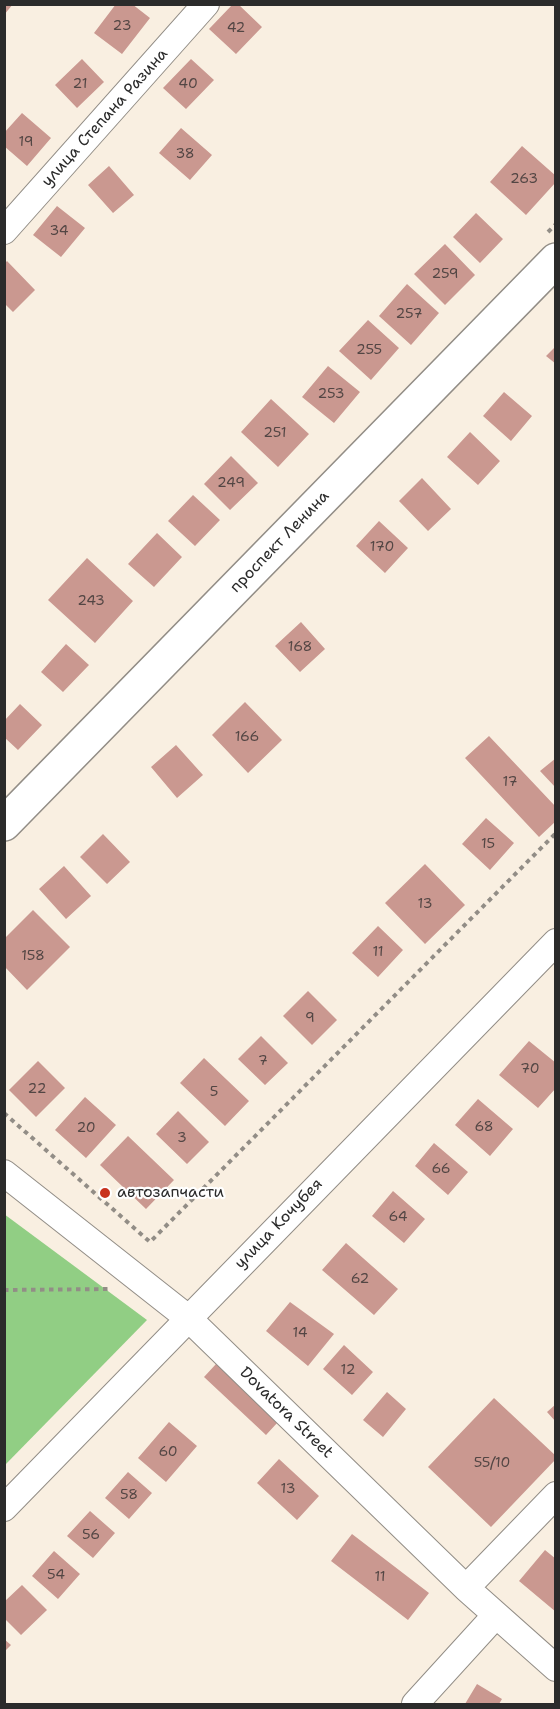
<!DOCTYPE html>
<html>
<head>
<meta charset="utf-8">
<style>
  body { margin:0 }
  #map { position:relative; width:560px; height:1709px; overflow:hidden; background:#f9efe1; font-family:"Shantell Sans",sans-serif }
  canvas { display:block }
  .frame { position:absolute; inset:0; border:6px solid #2b2b2b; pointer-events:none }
</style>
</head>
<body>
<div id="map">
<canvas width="560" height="1709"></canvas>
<div class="frame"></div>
</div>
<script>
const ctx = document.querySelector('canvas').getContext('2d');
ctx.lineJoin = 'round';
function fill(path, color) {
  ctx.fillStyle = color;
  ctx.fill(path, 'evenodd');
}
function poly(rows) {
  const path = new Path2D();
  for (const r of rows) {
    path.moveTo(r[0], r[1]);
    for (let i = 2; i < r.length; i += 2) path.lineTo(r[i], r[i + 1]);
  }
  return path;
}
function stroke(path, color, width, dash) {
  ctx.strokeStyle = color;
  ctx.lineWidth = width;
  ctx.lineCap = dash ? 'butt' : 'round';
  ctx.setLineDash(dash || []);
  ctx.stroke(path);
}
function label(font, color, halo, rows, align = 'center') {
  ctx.font = font + ' "Shantell Sans",sans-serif';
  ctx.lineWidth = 4.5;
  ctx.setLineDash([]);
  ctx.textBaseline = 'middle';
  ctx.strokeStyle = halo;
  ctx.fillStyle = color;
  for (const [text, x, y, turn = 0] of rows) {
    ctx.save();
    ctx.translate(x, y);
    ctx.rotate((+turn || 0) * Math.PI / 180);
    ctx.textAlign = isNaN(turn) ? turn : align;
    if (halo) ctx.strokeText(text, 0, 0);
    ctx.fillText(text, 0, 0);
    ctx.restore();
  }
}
fill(poly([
  [4,1214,147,1320,5,1465,4,1465]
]), '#91ce84');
fill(poly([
  [4,4,13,4,4,15],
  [116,4,132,4,150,18,122,54,94,33],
  [233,4,238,4,262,27,236,54,209,29],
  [82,59,104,82,77,108,55,85],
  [191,59,214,80,186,109,163,88],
  [22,113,51,138,27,166,4,146,4,133],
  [181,128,212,155,190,180,159,153],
  [522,146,556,176,556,182,526,215,490,182],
  [109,166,134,195,113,213,88,185],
  [57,206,85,228,61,257,33,235],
  [476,213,503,239,480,263,453,237],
  [445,244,475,275,445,305,414,274],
  [7,261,35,290,13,312,4,303,4,264],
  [407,284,439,313,411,345,379,316],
  [368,320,399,348,371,380,339,351],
  [556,346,556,364,546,356],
  [328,366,360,392,334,423,302,397],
  [504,392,532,416,511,441,483,416],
  [271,399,309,434,278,467,241,432],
  [470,432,500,461,478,485,447,457],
  [231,456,258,483,230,510,204,484],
  [422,478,451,509,428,531,399,501],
  [193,495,220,520,195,546,168,521],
  [379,521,408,548,385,573,356,546],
  [157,533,182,557,154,587,128,564],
  [87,558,133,601,95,643,48,600],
  [301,622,325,649,300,672,275,646],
  [66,644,89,665,63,692,41,672],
  [245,702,282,740,248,773,212,735],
  [20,704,42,725,18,750,4,737,4,721],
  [489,736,556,807,556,821,539,837,465,758],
  [176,745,203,775,177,798,151,767],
  [556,758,556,788,540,771],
  [486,818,514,843,490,870,462,844],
  [103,834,130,862,107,884,80,857],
  [425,864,465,905,425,944,385,903],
  [64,866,91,896,66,919,39,889],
  [33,910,70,947,27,990,4,966,4,939],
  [378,926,403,950,378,977,352,953],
  [308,991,337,1020,312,1045,283,1016],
  [261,1036,288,1063,265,1085,238,1059],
  [529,1041,556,1063,556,1088,538,1108,499,1075],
  [204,1058,249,1101,225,1126,180,1083],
  [38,1061,65,1088,36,1117,9,1090],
  [85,1097,116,1125,86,1158,55,1130],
  [478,1099,513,1129,490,1156,455,1125],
  [178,1111,209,1142,187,1164,156,1134],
  [128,1136,174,1180,146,1209,100,1165],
  [434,1143,468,1172,448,1195,415,1166],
  [393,1191,425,1219,404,1243,372,1216],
  [346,1243,398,1289,374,1315,322,1270],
  [290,1302,334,1334,308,1366,266,1331],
  [344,1345,373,1372,352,1395,323,1369],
  [216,1364,278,1422,266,1435,204,1377],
  [387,1392,406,1409,383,1437,363,1420],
  [494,1398,556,1456,556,1459,491,1527,428,1467],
  [556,1404,556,1422,547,1412],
  [169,1422,197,1446,166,1482,138,1458],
  [279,1459,319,1496,297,1520,257,1483],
  [128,1472,152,1493,129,1519,105,1498],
  [90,1511,115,1533,93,1558,67,1536],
  [352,1534,429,1593,408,1620,331,1561],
  [545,1550,556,1559,556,1612,519,1581],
  [54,1551,80,1574,58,1599,32,1576],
  [22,1585,47,1610,21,1635,4,1618,4,1602],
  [4,1639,11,1645,4,1652],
  [477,1684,502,1699,499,1704,465,1704]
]), '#ca9890');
const minor = poly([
  [4,231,206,4],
  [4,1173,188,1318,466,1588,556,1668],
  [4,1508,556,942],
  [466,1588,556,1495],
  [415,1704,496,1615]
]);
const major = poly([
  [4,824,556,260]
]);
stroke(minor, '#928d86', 28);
stroke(major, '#928d86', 36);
stroke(poly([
  [548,232,556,224],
  [4,1113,150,1242,556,833],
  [4,1290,112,1289]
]), '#928d86', 4, [4.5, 4.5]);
stroke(minor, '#fff', 26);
stroke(major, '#fff', 33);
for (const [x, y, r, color] of [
  [105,1193,6,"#c8321e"]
]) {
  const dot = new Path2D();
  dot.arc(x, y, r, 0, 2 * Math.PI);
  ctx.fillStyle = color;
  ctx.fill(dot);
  stroke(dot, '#fff', 2);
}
label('14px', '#534644', null, [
  ["23",122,26],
  ["42",236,28],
  ["21",80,84],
  ["40",188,84],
  ["19",26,142],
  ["38",185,154],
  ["263",524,179],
  ["34",59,231],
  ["259",445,274],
  ["257",409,314],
  ["255",369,350],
  ["253",331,394],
  ["251",275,433],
  ["249",231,483],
  ["170",382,547],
  ["243",91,601],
  ["168",300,647],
  ["166",247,737],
  ["17",510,782],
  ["15",488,844],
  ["13",425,904],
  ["11",378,952],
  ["158",33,956],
  ["9",310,1018],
  ["7",263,1061],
  ["70",530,1069],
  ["22",37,1089],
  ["5",214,1092],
  ["68",484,1127],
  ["20",86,1128],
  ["3",182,1138],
  ["66",441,1169],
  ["64",398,1217],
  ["62",360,1279],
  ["14",300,1333],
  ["12",348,1370],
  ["60",168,1452],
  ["55/10",492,1463],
  ["13",288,1489],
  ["58",129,1495],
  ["56",91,1535],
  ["54",56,1575],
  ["11",380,1577]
]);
label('16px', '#2b2b2b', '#fff', [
  ["улица Степана Разина",105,118,-48],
  ["проспект Ленина",280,542,-46],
  ["улица Кочубея",279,1224,-46],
  ["Dovatora Street",286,1413,44]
]);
label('16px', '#2b2b2b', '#fff', [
  ["автозапчасти",117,1193]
], 'left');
</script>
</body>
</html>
